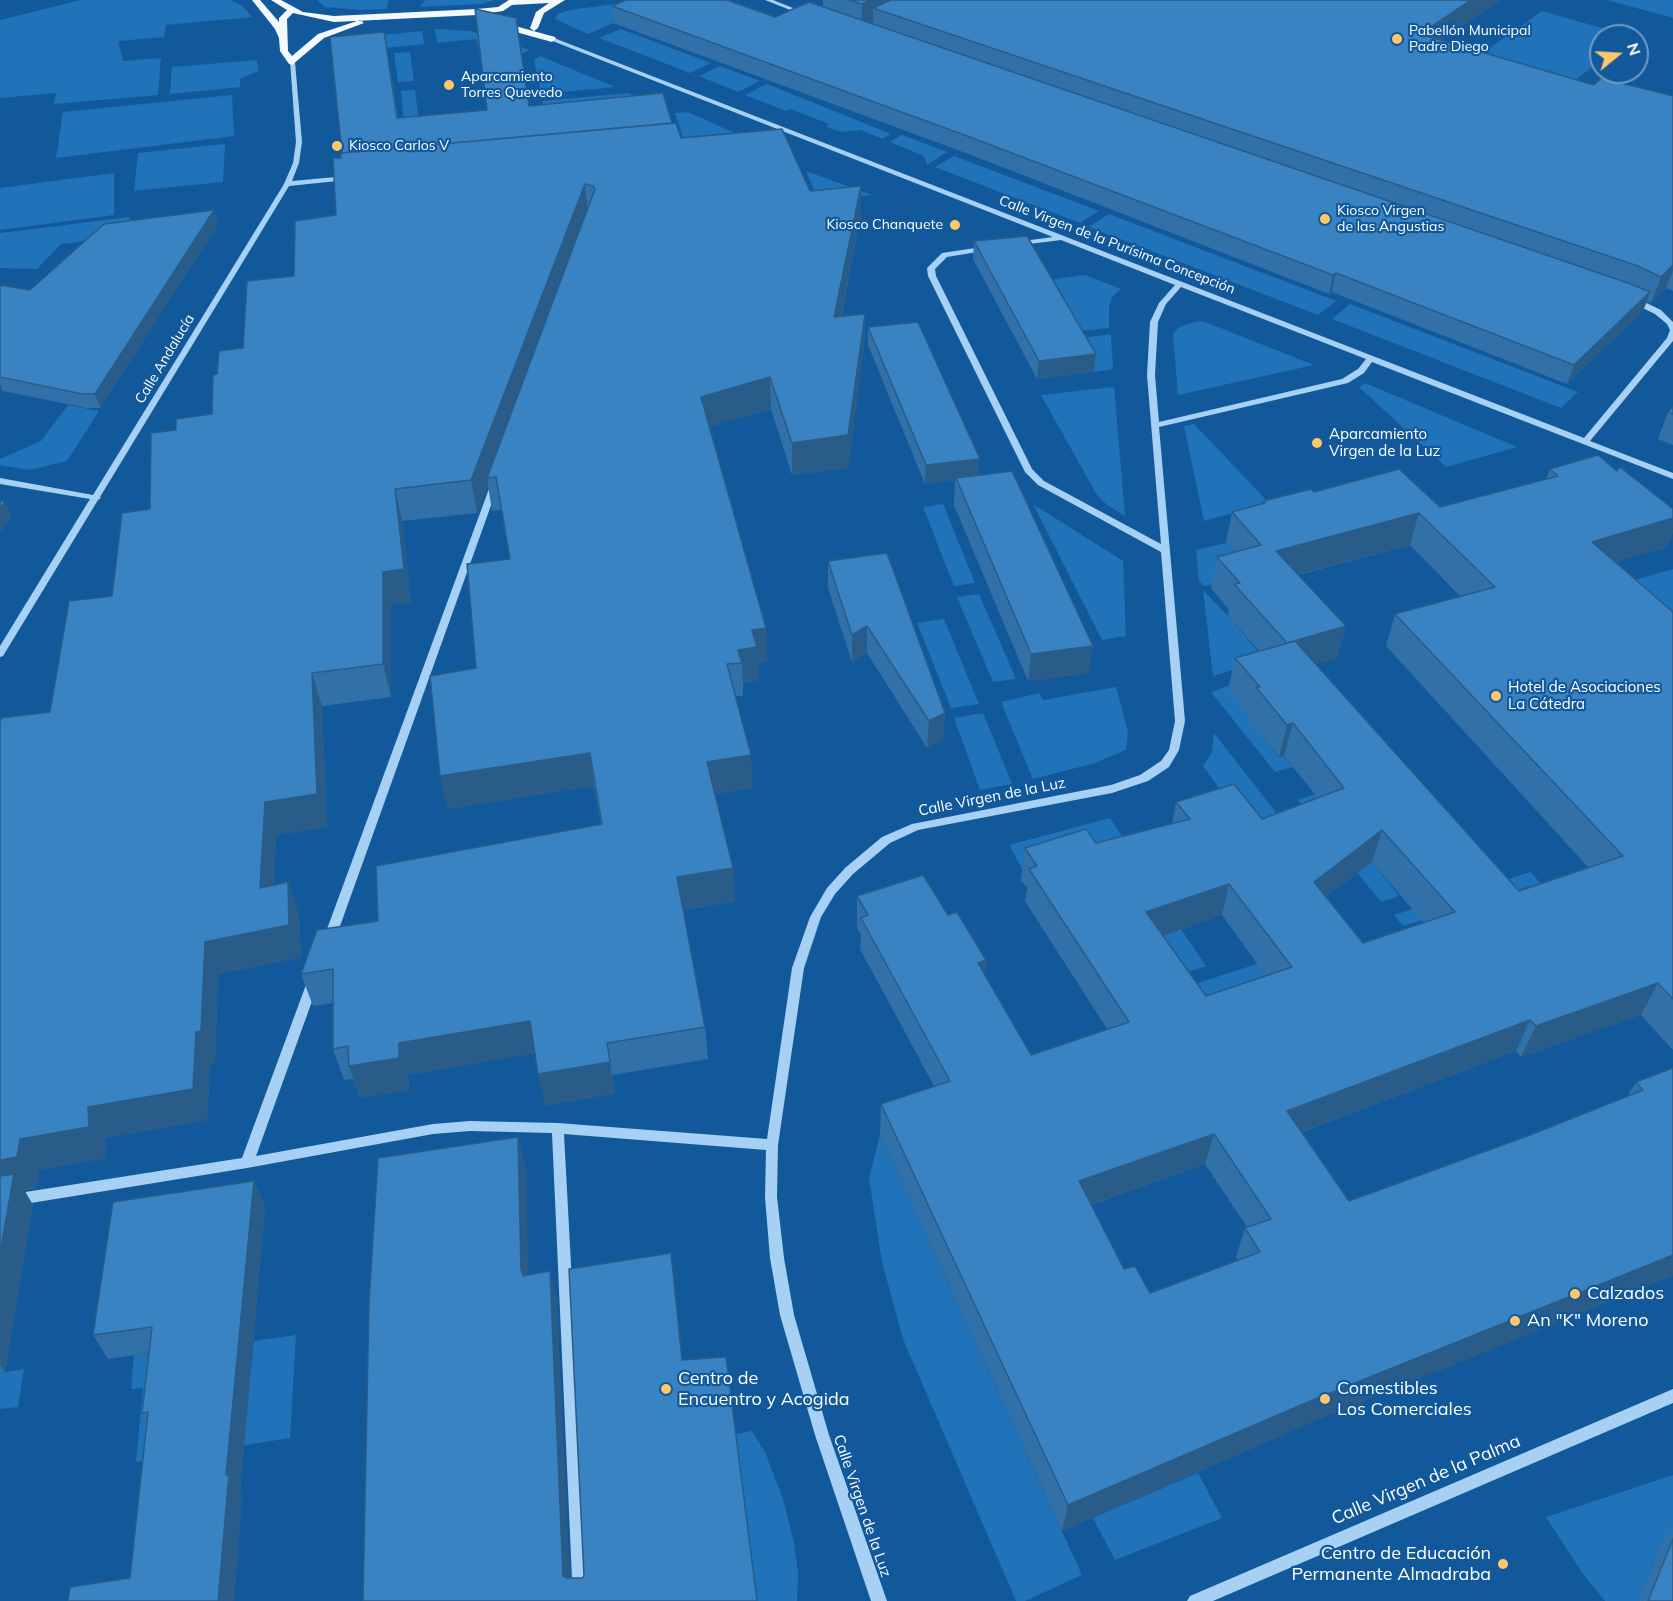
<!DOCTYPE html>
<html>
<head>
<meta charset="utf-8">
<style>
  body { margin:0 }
  #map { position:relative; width:1673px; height:1601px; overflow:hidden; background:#12599b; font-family:Mulish,sans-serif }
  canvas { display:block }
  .north { position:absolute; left:1589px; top:24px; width:60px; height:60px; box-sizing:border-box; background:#12599b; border:2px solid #719bc3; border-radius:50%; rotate:72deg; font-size:16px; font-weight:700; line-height:24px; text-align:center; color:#fff }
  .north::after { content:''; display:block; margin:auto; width:21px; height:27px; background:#ffc769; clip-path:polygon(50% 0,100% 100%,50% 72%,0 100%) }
</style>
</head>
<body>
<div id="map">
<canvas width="1673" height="1601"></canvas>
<div class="north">N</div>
</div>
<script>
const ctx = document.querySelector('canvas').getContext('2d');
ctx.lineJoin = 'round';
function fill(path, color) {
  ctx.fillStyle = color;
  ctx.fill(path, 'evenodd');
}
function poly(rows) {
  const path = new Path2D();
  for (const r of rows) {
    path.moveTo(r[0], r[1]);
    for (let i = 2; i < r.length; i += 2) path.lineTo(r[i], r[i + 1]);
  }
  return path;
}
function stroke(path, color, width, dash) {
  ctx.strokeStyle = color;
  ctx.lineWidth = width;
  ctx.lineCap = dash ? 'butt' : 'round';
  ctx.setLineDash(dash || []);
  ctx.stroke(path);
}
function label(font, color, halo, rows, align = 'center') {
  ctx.font = font + ' Mulish,sans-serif';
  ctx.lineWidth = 4.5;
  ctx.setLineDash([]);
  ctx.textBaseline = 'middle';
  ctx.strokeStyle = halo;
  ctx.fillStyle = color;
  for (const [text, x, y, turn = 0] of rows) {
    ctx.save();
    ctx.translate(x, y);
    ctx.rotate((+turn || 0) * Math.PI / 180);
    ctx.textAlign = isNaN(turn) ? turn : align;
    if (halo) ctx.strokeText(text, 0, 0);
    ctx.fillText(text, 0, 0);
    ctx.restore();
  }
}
fill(poly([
  [80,0,231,0,242,6,252,17,166,25,164,37,118,41,123,61,161,58,158,95,54,104,56,93,0,98,0,20],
  [317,0,389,0,386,9,362,10,325,7],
  [425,0,495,0,481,4,420,7],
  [648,0,667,0,588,34,555,19,558,14,569,10],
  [1607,0,1673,0,1673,18],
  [1542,11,1630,36,1601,36,1601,60,1556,95,1463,67],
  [435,29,470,31,530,50,521,54,481,57,476,39,437,43],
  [621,29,711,63,690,73,599,38],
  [422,31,424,44,334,53,332,40],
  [410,52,414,81,398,82,394,53],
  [540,56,615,87,541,94,534,60],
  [257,60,258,71,240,79,240,87,170,94,172,67],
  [720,66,760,81,738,92,699,76],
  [767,84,891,134,882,139,861,130,841,132,826,127,829,124,790,109,786,111,745,95],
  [415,90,419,123,404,124,401,91],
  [628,93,646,101,544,109,542,101],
  [232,95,234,136,56,158,63,112],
  [688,112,735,133,683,137,675,113],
  [902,135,947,152,927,165,924,156,890,142],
  [225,144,223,182,134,191,138,153],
  [954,156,1099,211,1080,223,935,167],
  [806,171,872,195,818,200],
  [114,173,114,215,0,230,0,188],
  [1109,214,1336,301,1318,315,1089,227],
  [130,217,128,236,61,244,37,269,0,268,0,233],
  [1085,275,1121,289,1112,297,1109,306,1109,328,1071,332,1041,281],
  [1350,304,1578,392,1561,408,1332,319],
  [1197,321,1205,322,1314,365,1178,395,1173,334,1178,328],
  [1111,334,1113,369,1094,372,1075,339],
  [1365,383,1517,447,1446,467,1359,387],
  [1114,387,1125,516,1107,505,1097,495,1041,395],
  [68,405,99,411,67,461,29,470,0,465,0,459,41,441],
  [1194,424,1269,503,1204,521,1184,426],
  [943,504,975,583,954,586,923,507],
  [1033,504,1123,561,1126,636,1102,640],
  [1226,543,1252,574,1205,586,1202,584,1199,581,1196,550],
  [1673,569,1673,657,1607,588],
  [1203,590,1228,616,1265,660,1213,676],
  [979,594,1016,679,993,682,957,597],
  [944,619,979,704,951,708,917,623],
  [1230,685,1252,719,1249,720,1278,757,1283,756,1293,767,1275,772,1211,692],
  [1116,687,1128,732,1126,750,1095,763,1033,779,1001,702,1039,693,1043,700],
  [983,713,1012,784,980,790,954,718],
  [1214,733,1303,847,1263,849,1203,766,1212,752],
  [1315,794,1372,862,1399,896,1381,902,1298,800],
  [1110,818,1133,853,1024,872,1009,845],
  [1531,872,1540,883,1403,926,1394,915],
  [1145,876,1206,966,1182,974,1122,883],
  [1334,939,1343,951,1122,1023,1114,1010],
  [880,1135,1082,1575,1025,1601,1016,1601,903,1339,882,1262,869,1178],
  [296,1335,290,1438,136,1462,143,1388,131,1389,134,1355,166,1351,156,1436,246,1420,254,1341],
  [24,1369,18,1407,0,1409,0,1373],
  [752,1431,765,1452,783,1499,794,1543,798,1574,797,1601,756,1601,735,1434],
  [1198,1473,1222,1518,1115,1560,1093,1518],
  [1673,1475,1673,1548,1662,1541,1638,1601,1605,1601,1583,1574,1546,1517]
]), '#2072b9');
fill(poly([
  [765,0,773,0,808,14,803,15,765,0],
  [550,38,554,38,1584,438,1667,338,1670,330,1667,324,1655,314,1630,302,1630,298,1636,298,1661,310,1673,322,1673,341,1590,441,1673,473,1673,479,1372,362,1364,373,1348,383,1159,427,1185,721,1179,750,1169,767,1148,781,1112,793,918,830,890,843,853,874,835,894,821,917,804,968,778,1145,777,1197,784,1258,794,1315,829,1435,887,1601,871,1601,815,1435,780,1315,770,1258,765,1197,766,1150,564,1134,589,1601,573,1601,552,1133,470,1131,433,1134,247,1168,0,1208,0,1196,242,1158,307,982,309,979,313,977,317,979,319,982,256,1156,433,1124,470,1121,558,1123,767,1139,792,968,810,917,827,888,845,868,882,837,912,824,1111,785,1140,775,1161,761,1169,750,1175,721,1161,552,1038,485,1025,472,928,276,927,268,942,253,989,246,989,250,947,257,935,269,936,276,1032,469,1044,481,1161,544,1147,375,1150,322,1159,303,1175,285,1061,240,1013,246,1013,242,1016,242,1053,237,550,40,550,38],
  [1181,287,1366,359,1358,369,1342,379,1159,422,1155,375,1158,322,1166,304,1181,287],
  [290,61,295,62,302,142,299,163,292,181,347,176,350,178,347,180,289,186,100,497,101,498,98,500,3,656,0,657,0,646,90,499,0,484,0,478,93,495,284,184,293,163,296,142,290,61],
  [494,483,498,486,335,940,333,943,325,943,323,940,490,486,494,483],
  [1673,1389,1673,1403,1213,1601,1187,1601,1190,1596,1673,1389]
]), '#a6d0f4');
fill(poly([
  [252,0,260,0,279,22,279,18,287,10,271,0,281,0,303,12,334,16,477,9,498,7,509,0,565,0,544,13,538,28,534,31,530,28,536,12,549,3,512,5,503,11,477,15,334,22,293,13,287,19,288,51,292,56,318,34,360,20,364,23,324,38,292,65,289,64,280,51,279,38,275,29,252,0],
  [497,21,555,37,556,39,552,42,494,26,493,24,497,21]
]), '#f3f9ff');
fill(poly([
  [823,0,1500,0,1441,40,1594,85,1673,96,1673,291,1666,288,1651,303,1647,301,1643,311,1567,384,1332,292,1329,294,966,153,613,23,612,6,775,17,823,7],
  [387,48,398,118,529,106,672,123,681,138,810,191,861,216,841,317,865,314,864,345,848,468,792,475,771,409,709,427,766,628,767,661,758,663,759,680,743,683,743,696,736,696,753,788,715,794,735,901,683,910,705,1027,708,1059,612,1075,615,1093,545,1106,535,1053,408,1075,409,1090,360,1098,353,1079,344,1080,333,1049,333,1003,313,1006,301,974,378,921,601,825,594,786,447,809,476,668,510,559,501,510,492,511,488,485,477,513,402,521,411,602,391,605,391,697,322,706,327,827,276,835,274,885,299,915,301,957,218,974,215,1063,210,1064,207,1120,105,1138,106,1158,39,1170,36,1188,24,1190,33,1205,5,1372,0,1373,0,723,50,712,112,596,150,509,176,430,212,414,217,374,243,348,336,215,342,153],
  [214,210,218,224,100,408,87,408,3,391,0,394,0,285,30,290],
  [974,241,1096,354,1094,372,1037,379,973,259],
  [868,327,979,476,1089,673,1028,681,954,505,955,480,925,484,868,345],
  [1673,407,1673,445,1658,439,1668,412],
  [1550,469,1667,547,1616,562,1673,612,1673,1050,1641,1015,1521,1057,1516,1051,1302,1132,1349,1201,1530,1135,1627,1096,1636,1082,1673,1068,1296,1429,1062,1531,880,1135,881,1104,934,1086,860,949,861,934,857,928,857,896,948,915,986,960,985,975,1031,1055,1107,1029,1025,901,1027,888,1021,880,1025,848,1096,843,1172,824,1176,802,1262,819,1318,798,1284,756,1279,757,1248,720,1249,715,1228,690,1235,658,1259,651,1228,616,1229,610,1211,588,1217,557,1234,552,1226,543,1232,512,1263,504,1263,501,1314,492,1440,507,1546,479],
  [1410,545,1461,597,1395,614,1386,646,1589,868,1519,891,1316,664,1337,658,1346,626,1298,575],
  [1372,862,1424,923,1363,943,1326,897],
  [1222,915,1266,976,1206,996,1163,936],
  [1205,1164,1247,1227,1245,1228,1236,1257,1238,1261,1150,1293,1124,1269,1091,1205],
  [828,561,945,713,943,740,927,748,867,653,852,662,828,588],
  [254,1181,265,1206,240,1493,242,1496,234,1601,68,1601,130,1578,147,1421,142,1413,149,1353,108,1359,93,1335],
  [1673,1528,1673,1601,1638,1601,1662,1541]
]), '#3271a8');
fill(poly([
  [871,0,921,0,873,8,873,22,862,28,862,4],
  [1471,0,1500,0,1414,58,1420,34],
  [585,184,588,214,487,478,488,485,477,513,471,480],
  [861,186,861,216,834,349,834,317],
  [214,210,218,224,100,408,95,394],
  [1673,265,1673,271,1666,288,1651,303,1661,277],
  [1336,273,1332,292,1329,294,1333,275],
  [1650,292,1643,311,1567,384,1574,365],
  [865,314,864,345,848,468,792,475,792,443],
  [1096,354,1094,372,1037,379,1039,361],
  [770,377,771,409,703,429,701,397],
  [0,383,3,391,0,394],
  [980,459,978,477,925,484,926,465],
  [395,489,402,521,411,602,391,605,391,697,383,664,383,572],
  [5,501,12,517,0,534,0,509],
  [1419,513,1410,545,1268,582,1276,551],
  [1673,518,1673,534,1667,547,1580,573,1592,542],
  [867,626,867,653,852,662,852,635],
  [1346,626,1337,658,1279,675,1287,643],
  [766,628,767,661,758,663,759,680,743,683,742,663,738,650,752,630],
  [1093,646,1089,673,1028,681,1031,654],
  [312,673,322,706,327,827,276,835,272,920,260,888,265,802],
  [945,713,943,740,927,748,929,721],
  [1293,723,1284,756,1279,757,1287,725],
  [590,753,594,786,447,809,440,776],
  [751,755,753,788,710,795,707,762],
  [1382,830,1372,862,1304,914,1314,882],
  [733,868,735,901,680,910,677,877],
  [288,882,299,915,301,957,218,974,215,1063,210,1064,207,1120,105,1138,106,1158,39,1170,36,1188,24,1190,33,1205,5,1372,0,1365,0,1160,20,1139,88,1107,196,1032,205,942],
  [1229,884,1222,915,1140,944,1146,912],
  [986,960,983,992,978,963],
  [1658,983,1641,1015,1521,1057,1536,1026],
  [1530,1020,1516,1051,1277,1141,1287,1111],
  [530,1021,537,1053,408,1075,409,1090,360,1098,349,1066,399,1043],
  [610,1062,615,1093,545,1106,538,1074],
  [1214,1134,1205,1164,1073,1211,1079,1181],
  [518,1137,526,1168,529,1298,521,1269],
  [254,1181,265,1206,240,1493,242,1496,234,1601,218,1601,226,1475],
  [671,1253,675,1283,686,1388,682,1360],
  [1673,1255,1673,1276,1296,1429,1062,1531,1068,1505,1308,1402],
  [550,1271,557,1301,571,1601,563,1576]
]), '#295c88');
const building = poly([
  [626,0,727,0,775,17,809,2,1628,283,1650,292,1574,365,1336,273,1333,275,967,136,612,6,626,0],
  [849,0,871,0,862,4,849,0],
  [891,0,1471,0,1420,34,1594,85,1601,78,1673,96,1673,265,1661,277,1638,266,873,8,891,0],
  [475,9,516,18,529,106,663,93,672,123,342,153,330,37,384,32,397,118,487,110,475,9],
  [676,123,681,138,782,129,810,191,861,186,834,317,865,314,848,435,792,443,770,377,701,397,766,628,752,630,757,647,738,650,742,663,727,664,751,755,707,762,733,868,677,877,705,1027,607,1043,610,1062,538,1074,530,1021,399,1043,399,1058,349,1066,348,1046,333,1049,333,969,301,974,317,930,378,921,376,866,602,824,590,753,440,776,430,676,476,668,467,564,510,559,496,477,487,478,595,189,593,186,585,184,471,480,395,489,404,569,383,572,383,664,312,673,317,794,265,802,260,888,288,882,289,925,205,942,201,1031,196,1032,193,1089,88,1107,89,1127,20,1139,17,1157,0,1160,0,723,1,718,50,712,69,601,112,596,122,513,150,509,151,433,176,430,176,419,212,414,213,375,217,374,219,351,243,348,247,281,294,276,295,221,336,215,333,158,341,158,341,153,676,123],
  [214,210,95,394,82,394,0,377,0,285,30,290,104,224,214,210],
  [1027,236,1096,354,1039,361,974,241,1027,236],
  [918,322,980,459,926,465,868,327,918,322],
  [1673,407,1673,414,1668,412,1673,407],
  [1598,455,1617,471,1620,467,1673,509,1673,518,1592,542,1673,612,1673,999,1658,983,1536,1026,1530,1020,1287,1111,1349,1201,1530,1135,1643,1090,1636,1082,1673,1068,1673,1255,1308,1402,1068,1505,881,1104,950,1081,861,918,868,915,857,896,923,875,948,915,957,912,986,960,978,963,1031,1055,1129,1022,1029,869,1037,866,1025,848,1086,829,1096,843,1190,819,1176,802,1234,784,1262,819,1344,788,1293,723,1287,725,1256,687,1260,687,1235,658,1295,641,1519,891,1623,856,1395,614,1495,587,1419,513,1276,551,1346,626,1287,643,1234,584,1240,583,1217,557,1261,545,1232,512,1265,503,1263,501,1311,489,1314,492,1399,469,1440,507,1558,476,1550,469,1598,455],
  [1382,830,1455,912,1363,943,1314,882,1382,830],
  [1229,884,1292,967,1206,996,1146,912,1229,884],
  [1214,1134,1271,1219,1245,1228,1260,1252,1150,1293,1135,1266,1124,1269,1079,1181,1214,1134],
  [1012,471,1093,646,1031,654,956,478,1012,471],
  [0,501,5,501,0,509,0,501],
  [887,553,945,713,929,721,867,626,852,635,828,561,887,553],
  [518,1137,521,1269,523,1276,550,1271,563,1576,566,1578,582,1578,584,1576,569,1269,671,1253,682,1360,726,1357,757,1601,363,1601,369,1303,378,1158,518,1137],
  [14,1174,0,1253,0,1176,14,1174],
  [254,1181,226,1475,229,1474,218,1601,68,1601,70,1587,130,1578,148,1412,142,1413,152,1327,93,1335,113,1202,254,1181],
  [1673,1539,1673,1601,1648,1601,1673,1539]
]);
fill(building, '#3a83c3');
stroke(building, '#295c88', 1.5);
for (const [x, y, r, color] of [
  [1397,39,6,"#ffc769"],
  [449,85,6,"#ffc769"],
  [337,146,6,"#ffc769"],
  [1325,219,6,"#ffc769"],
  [955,225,6,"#ffc769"],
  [1317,443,6,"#ffc769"],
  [1496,696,6,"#ffc769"],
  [1575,1294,6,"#ffc769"],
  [1515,1321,6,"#ffc769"],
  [666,1389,6,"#ffc769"],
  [1325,1399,6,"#ffc769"],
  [1503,1564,6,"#ffc769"]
]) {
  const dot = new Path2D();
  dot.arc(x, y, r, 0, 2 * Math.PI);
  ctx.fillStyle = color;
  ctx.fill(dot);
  stroke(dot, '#12599b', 2);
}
label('14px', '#fff', '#12599b', [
  ["Pabellón Municipal",1409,31],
  ["Padre Diego",1409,47],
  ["Aparcamiento",461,77],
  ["Torres Quevedo",461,93],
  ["Kiosco Carlos V",349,146],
  ["Kiosco Virgen",1337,211],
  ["de las Angustias",1337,227],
  ["Kiosco Chanquete",943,225,"right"]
], 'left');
label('14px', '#fff', '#12599b', [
  ["Calle Virgen de la Purísima Concepción",1117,245,21],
  ["Calle Andalucía",165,359,-59]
]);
label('15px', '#fff', '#12599b', [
  ["Aparcamiento",1329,434],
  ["Virgen de la Luz",1329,451],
  ["Hotel de Asociaciones",1508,687],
  ["La Cátedra",1508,704]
], 'left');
label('15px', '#fff', '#12599b', [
  ["Calle Virgen de la Luz",992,797,-11],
  ["Calle Virgen de la Luz",862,1506,71]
]);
label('18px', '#fff', '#12599b', [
  ["Calzados",1587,1294],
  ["An \"K\" Moreno",1527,1321],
  ["Centro de",678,1379],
  ["Encuentro y Acogida",678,1400],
  ["Comestibles",1337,1389],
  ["Los Comerciales",1337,1410],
  ["Centro de Educación",1491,1554,"right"],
  ["Permanente Almadraba",1491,1575,"right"]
], 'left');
label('18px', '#fff', '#12599b', [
  ["Calle Virgen de la Palma",1426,1480,-23]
]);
</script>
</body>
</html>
